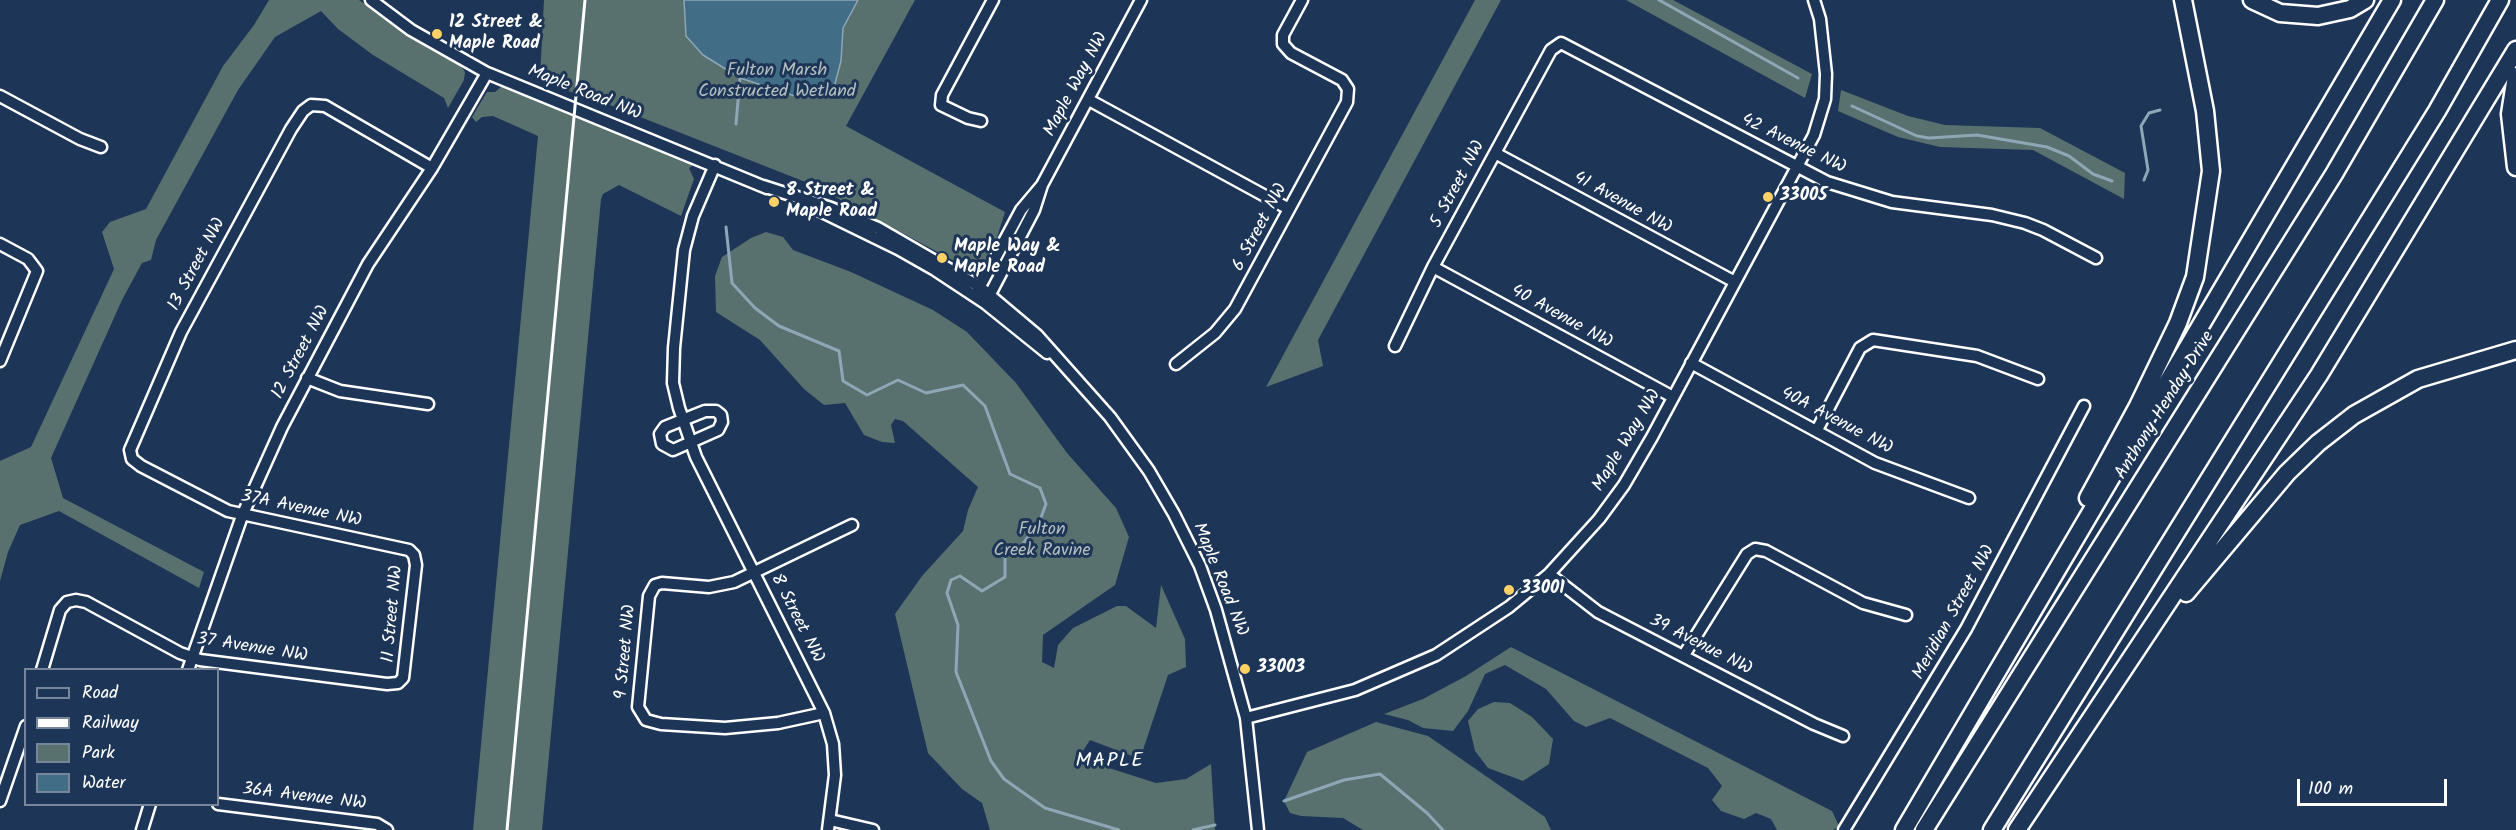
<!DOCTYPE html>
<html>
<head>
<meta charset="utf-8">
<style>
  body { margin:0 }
  #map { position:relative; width:2516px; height:830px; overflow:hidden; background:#1d3557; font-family:Kalam,sans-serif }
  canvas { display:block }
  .legend { position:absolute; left:24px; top:668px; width:195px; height:138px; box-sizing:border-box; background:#1d3557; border:2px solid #77869a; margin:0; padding:8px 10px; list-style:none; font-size:18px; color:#fff }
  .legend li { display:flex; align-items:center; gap:12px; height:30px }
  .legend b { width:30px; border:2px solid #77869a }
  .scale { position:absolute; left:2297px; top:779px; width:150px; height:27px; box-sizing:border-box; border:3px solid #fff; border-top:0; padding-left:8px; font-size:18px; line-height:21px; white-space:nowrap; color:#fff; -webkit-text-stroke:4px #1d3557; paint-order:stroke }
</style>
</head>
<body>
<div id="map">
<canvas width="2516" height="830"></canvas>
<ul class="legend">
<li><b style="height:8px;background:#1d3557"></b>Road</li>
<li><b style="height:8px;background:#fff"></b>Railway</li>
<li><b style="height:16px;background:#58716e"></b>Park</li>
<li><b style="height:16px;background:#416d87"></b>Water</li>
</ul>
<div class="scale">100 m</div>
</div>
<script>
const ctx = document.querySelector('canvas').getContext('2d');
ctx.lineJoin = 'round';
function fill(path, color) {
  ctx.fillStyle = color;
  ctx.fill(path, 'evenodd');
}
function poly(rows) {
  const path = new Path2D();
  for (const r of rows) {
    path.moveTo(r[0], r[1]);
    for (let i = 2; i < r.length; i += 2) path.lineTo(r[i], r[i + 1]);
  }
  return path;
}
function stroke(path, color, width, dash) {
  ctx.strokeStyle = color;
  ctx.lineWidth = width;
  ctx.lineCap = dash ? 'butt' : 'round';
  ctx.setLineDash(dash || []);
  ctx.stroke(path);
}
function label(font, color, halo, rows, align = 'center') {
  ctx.font = font + ' Kalam,sans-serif';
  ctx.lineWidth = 6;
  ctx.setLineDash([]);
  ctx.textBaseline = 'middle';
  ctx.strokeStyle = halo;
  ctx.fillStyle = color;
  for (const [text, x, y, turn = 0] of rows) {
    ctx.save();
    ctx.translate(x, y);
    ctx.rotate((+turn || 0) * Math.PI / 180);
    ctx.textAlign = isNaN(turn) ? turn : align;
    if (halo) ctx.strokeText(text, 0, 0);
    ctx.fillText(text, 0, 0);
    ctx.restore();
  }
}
fill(poly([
  [269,0,359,0,428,48,461,66,465,72,464,80,448,108,444,98,373,55,338,29,321,11,275,37,238,90,156,240,151,260,142,263,122,300,51,458,63,498,204,572,199,588,59,511,20,525,8,552,0,581,0,461,31,447,114,269,102,232,110,222,146,209,223,66,254,25],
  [544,0,915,0,846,126,1005,212,994,247,984,267,971,270,813,185,592,98,579,96,540,77],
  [1475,0,1501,0,1318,340,1323,366,1266,387],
  [1626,0,1673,0,1812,74,1805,98],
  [502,86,686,159,692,166,689,168,694,179,681,216,619,185,603,194,601,199,542,830,473,830,538,136,493,116,482,117,476,122,472,117,487,92,495,92],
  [1841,90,1908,116,1945,125,2040,128,2125,173,2124,199,2033,150,1940,147,1898,137,1838,111],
  [766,232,783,237,793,250,851,272,933,310,967,332,1016,383,1067,453,1116,508,1129,537,1115,585,1043,635,1042,662,1054,668,1058,645,1073,628,1117,606,1126,606,1156,628,1161,585,1185,639,1186,667,1168,675,1140,759,1090,740,1081,754,1109,768,1156,783,1186,779,1211,764,1215,830,990,830,982,803,962,789,928,753,895,614,922,576,963,531,968,510,978,487,903,421,895,419,891,425,895,443,882,442,864,435,845,403,824,405,804,389,760,340,716,312,715,276,722,257,751,238],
  [1511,647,1832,811,1839,826,1833,830,1777,830,1771,819,1756,813,1744,819,1721,811,1712,800,1722,786,1708,768,1610,718,1586,727,1574,721,1546,689,1505,665,1485,674,1468,711,1453,731,1423,728,1408,720,1384,714,1423,699,1466,676],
  [1494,702,1510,703,1532,717,1553,739,1549,764,1523,781,1488,768,1475,751,1468,721,1478,709],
  [1376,722,1428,736,1545,817,1551,830,1363,830,1343,818,1301,816,1290,813,1284,801,1307,752]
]), '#58716e');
const water = poly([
  [684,0,858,0,843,28,841,61,833,91,824,97,798,97,740,78,703,55,686,36,684,0]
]);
fill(water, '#416d87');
stroke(water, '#8da7b7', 1.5);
stroke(poly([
  [1659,0,1798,78],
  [1852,106,1917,136,1929,138,1977,135,2047,147,2069,156,2093,174,2112,181],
  [736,124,740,78],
  [2144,180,2148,170,2141,126,2149,113,2160,110],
  [726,227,732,283,755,308,779,326,839,351,843,381,867,395,898,380,926,393,963,385,985,406,1010,474,1040,488,1046,504,1039,523,1022,545,1005,551,1005,577,982,591,960,576,951,580,947,593,958,625,956,672,991,761,1004,779,1045,808,1119,830],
  [1284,801,1344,780,1380,774,1427,813,1443,830],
  [1193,830,1215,825]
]), '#8da7b7', 3);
const minor = poly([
  [371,0,411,30,487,73,767,188],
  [0,96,80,139,101,147],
  [1089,100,1289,209],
  [981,121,968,118,941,105,942,95,993,0],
  [1495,153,1735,282],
  [715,165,693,216,684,250,674,348,673,383,679,408,696,457,824,713,833,744,835,775,828,830],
  [763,186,831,208,878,228,980,287,1037,335,1110,417,1149,471,1174,514,1200,566,1216,610,1246,718,1258,830],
  [812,207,898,249,935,270,985,303,1047,353],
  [0,244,28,259,37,271,0,361],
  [1433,267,1673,397],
  [977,292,1021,210,1042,185,1141,0],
  [987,300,1034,210,1042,185],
  [1395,346,1433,267,1551,50,1561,43,1827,182,1892,202,1992,215,2025,223,2043,230,2096,258],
  [1691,363,1875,463,1969,498],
  [1176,364,1215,333,1235,309,1347,102,1348,89,1342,80,1291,53,1283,44,1283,35,1302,0],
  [307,378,340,391,428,404],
  [705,411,716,411,721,415,722,422,718,430,673,450,662,444,660,434,665,427,705,411],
  [1817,430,1860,348,1873,340,1977,356,2038,379],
  [1549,574,1598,612,1814,724,1843,736],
  [1684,655,1747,554,1755,549,1766,551,1863,603,1906,615],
  [42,670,60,610,67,602,76,600,86,602,180,653,200,660,387,684,398,683,403,678,416,565,414,555,409,550,228,511,141,466,132,459,130,450,181,332,291,129,303,111,311,105,325,106,432,168],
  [188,670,242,516,282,427,368,264,432,168,487,73],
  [824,713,778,723,725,728,661,724,646,720,638,707,649,596,655,585,662,583,709,587,734,582,852,525],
  [1246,718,1355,690,1436,655,1509,607,1549,574,1599,519,1624,485,1652,437,1814,135,1825,99,1826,74,1820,19,1814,0],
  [0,801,26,726],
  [218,804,377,824,387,830],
  [830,820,873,830],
  [142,830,150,804],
  [1844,830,1966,629,2084,406]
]);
const highway = poly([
  [2252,0,2280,13,2318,16,2350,9,2365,0],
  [2516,76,2510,114,2516,167],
  [2088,498,2138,406,2178,323,2195,277,2211,171,2205,111,2183,0],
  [2186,593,2287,473,2318,443,2354,415,2418,379,2516,350],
  [1904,830,2392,0],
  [1924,830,2334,174,2435,0],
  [1992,830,2437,111,2500,0],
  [2017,830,2319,375,2516,50]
]);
stroke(minor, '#fff', 15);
stroke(highway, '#fff', 21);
stroke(minor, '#1d3557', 10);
stroke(highway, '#1d3557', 16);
stroke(poly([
  [507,830,585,0]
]), '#fff', 3);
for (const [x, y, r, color] of [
  [437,34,6,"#ffd166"],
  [1768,197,6,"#ffd166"],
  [774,202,6,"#ffd166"],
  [942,258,6,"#ffd166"],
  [1509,590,6,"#ffd166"],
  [1245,669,6,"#ffd166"]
]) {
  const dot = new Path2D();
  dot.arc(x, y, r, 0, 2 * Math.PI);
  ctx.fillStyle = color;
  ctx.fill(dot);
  stroke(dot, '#1d3557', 2);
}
label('bold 18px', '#fff', '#1d3557', [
  ["12 Street &",449,24],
  ["Maple Road",449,45],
  ["8 Street &",786,192],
  ["Maple Road",786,213],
  ["33005",1780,197],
  ["Maple Way &",954,248],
  ["Maple Road",954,269],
  ["33001",1521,590],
  ["33003",1257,669]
], 'left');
label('18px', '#b4bfbe', '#1d3557', [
  ["Fulton Marsh",777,72],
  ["Constructed Wetland",777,93],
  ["Fulton",1042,531],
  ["Creek Ravine",1042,552]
]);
label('18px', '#fff', '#1d3557', [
  ["Maple Way NW",1077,85,-62],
  ["Maple Road NW",584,94,22],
  ["42 Avenue NW",1793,145,26],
  ["5 Street NW",1459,185,-62],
  ["41 Avenue NW",1622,204,29],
  ["6 Street NW",1261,228,-62],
  ["13 Street NW",198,265,-62],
  ["40 Avenue NW",1561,318,29],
  ["12 Street NW",302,353,-62],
  ["Anthony Henday Drive",2166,406,-58],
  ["40A Avenue NW",1836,422,28],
  ["Maple Way NW",1628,441,-59],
  ["37A Avenue NW",301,510,12],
  ["Maple Road NW",1219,580,68],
  ["Meridian Street NW",1955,613,-61],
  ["11 Street NW",394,614,-85],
  ["8 Street NW",796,619,63],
  ["39 Avenue NW",1700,646,27],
  ["37 Avenue NW",252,649,9],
  ["9 Street NW",627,652,-85],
  ["36A Avenue NW",304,798,7]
]);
ctx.letterSpacing = '1.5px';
label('20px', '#fff', '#1d3557', [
  ["MAPLE",1110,763]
]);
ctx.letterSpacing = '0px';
</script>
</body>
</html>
